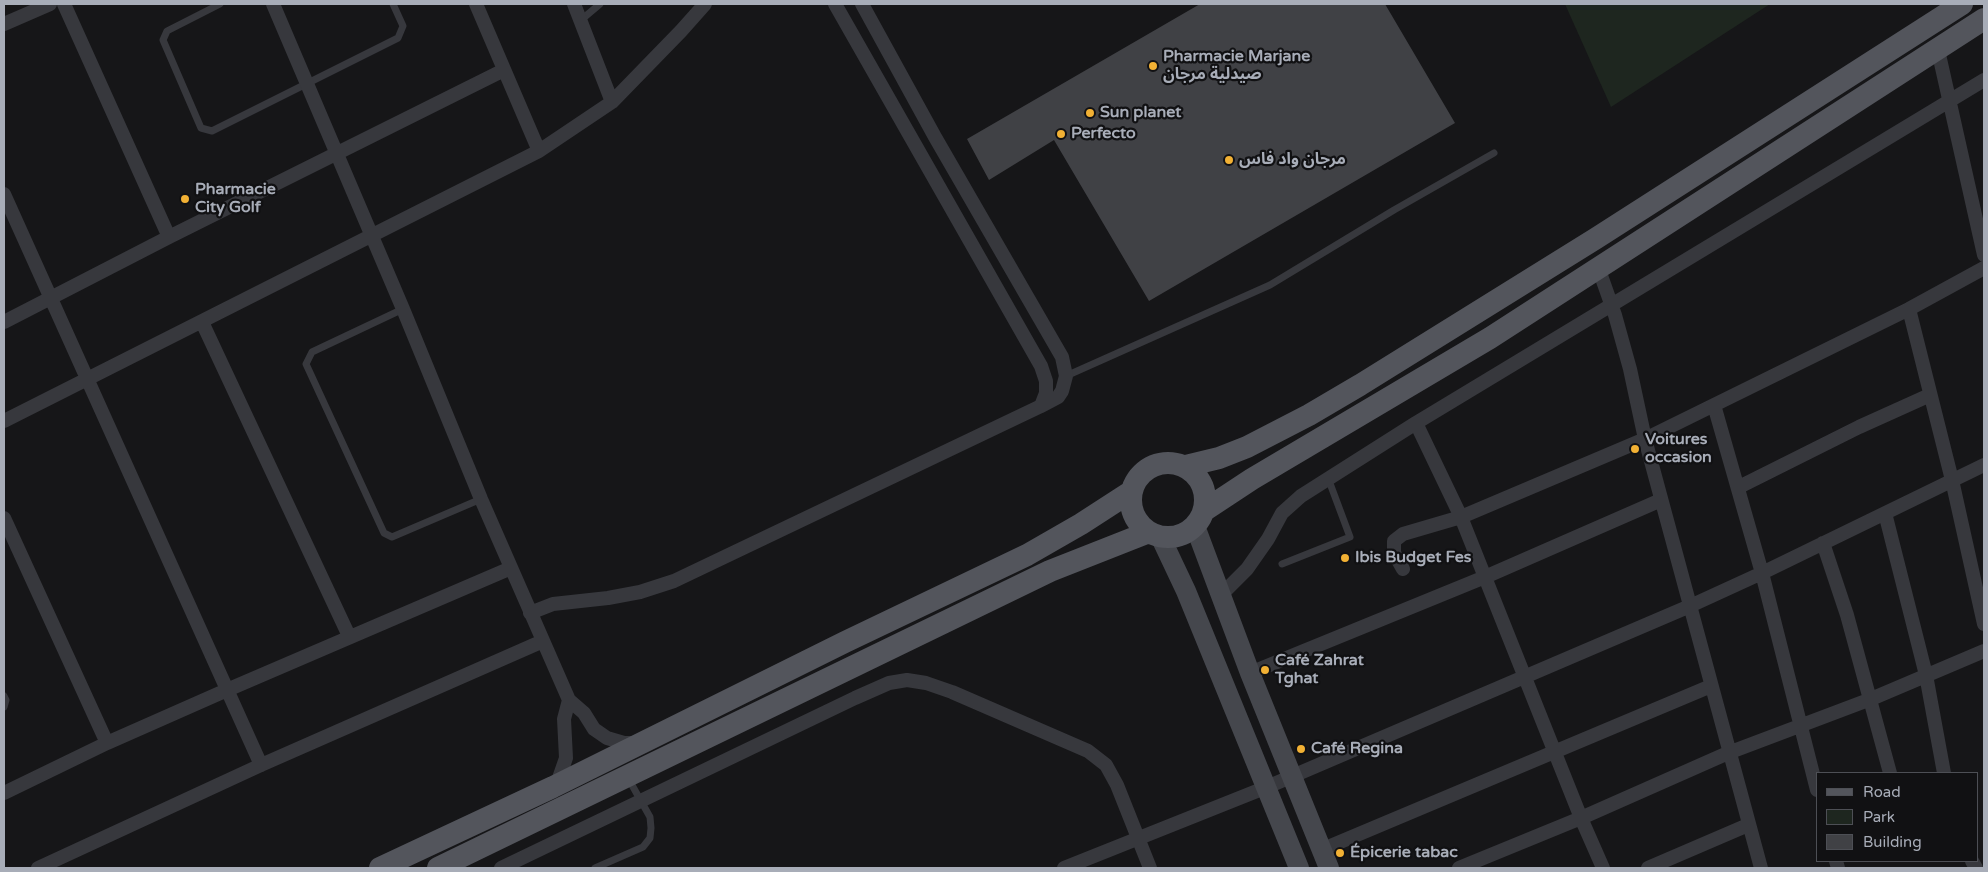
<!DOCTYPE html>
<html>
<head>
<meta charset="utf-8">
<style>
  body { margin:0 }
  #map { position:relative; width:1988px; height:872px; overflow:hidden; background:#161618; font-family:"Varela Round",sans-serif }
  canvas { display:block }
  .frame { position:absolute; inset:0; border:5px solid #a8adb8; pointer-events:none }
  .legend { position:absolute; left:1816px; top:772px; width:162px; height:90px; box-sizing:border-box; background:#111113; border:1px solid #4d4f55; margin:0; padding:6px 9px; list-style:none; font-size:15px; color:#a8adb8 }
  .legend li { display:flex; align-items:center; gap:10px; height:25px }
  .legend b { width:25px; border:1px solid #4d4f55 }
</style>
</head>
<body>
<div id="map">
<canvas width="1988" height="872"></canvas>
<div class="frame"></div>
<ul class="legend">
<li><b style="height:6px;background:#53555c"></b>Road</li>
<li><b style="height:14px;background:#1e261f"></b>Park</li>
<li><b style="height:14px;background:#404145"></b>Building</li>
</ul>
</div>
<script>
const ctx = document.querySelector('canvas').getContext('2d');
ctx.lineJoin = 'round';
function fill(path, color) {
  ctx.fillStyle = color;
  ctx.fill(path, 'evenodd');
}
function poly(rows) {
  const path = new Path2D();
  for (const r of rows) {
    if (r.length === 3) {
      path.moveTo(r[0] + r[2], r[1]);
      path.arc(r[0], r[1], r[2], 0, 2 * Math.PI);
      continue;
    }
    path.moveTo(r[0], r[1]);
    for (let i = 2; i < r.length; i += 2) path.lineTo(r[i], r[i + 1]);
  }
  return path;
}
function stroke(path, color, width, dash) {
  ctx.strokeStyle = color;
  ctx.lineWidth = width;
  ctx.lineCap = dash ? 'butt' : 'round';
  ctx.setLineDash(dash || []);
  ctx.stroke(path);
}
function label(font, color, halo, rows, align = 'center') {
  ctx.font = font + ' "Varela Round","Noto Sans Arabic",sans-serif';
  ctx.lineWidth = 4.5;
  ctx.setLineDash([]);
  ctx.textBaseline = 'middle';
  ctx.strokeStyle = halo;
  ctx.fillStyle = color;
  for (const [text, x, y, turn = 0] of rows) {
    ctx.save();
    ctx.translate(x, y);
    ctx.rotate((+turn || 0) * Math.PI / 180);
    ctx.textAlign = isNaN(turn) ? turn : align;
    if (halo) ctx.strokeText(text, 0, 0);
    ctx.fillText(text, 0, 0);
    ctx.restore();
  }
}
fill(poly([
  [1565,4,1770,4,1611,107]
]), '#1e261f');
fill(poly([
  [1200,4,1385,4,1455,123,1149,301,1054,140,989,180,967,139]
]), '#404145');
stroke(poly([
  [220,4,167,31,163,40,201,128,212,131,398,38,403,26,393,4],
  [581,20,600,4],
  [403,309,312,352,306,364,384,533,392,537,481,499],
  [1066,376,1270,285,1394,210,1494,153],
  [1282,564,1350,537,1328,478],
  [4,696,6,700,4,707],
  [595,868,643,847,650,838,651,828,650,817,628,778]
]), '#37383d', 7);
stroke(poly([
  [64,4,169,237],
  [273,4,403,309,481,499,569,700,584,713,594,729,607,738,624,743,637,743],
  [476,4,539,151],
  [574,4,612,102],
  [835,4,1041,366,1046,381,1046,393,1041,406],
  [4,24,50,4],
  [1938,50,1984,255],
  [4,194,261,765],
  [1598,267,1615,315,1630,369,1645,439,1761,868],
  [1909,309,1952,480,1984,624],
  [4,322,169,237,504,70],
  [202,322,349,636],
  [1714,405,1762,573,1817,790],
  [4,421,539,151,612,102,681,31,705,4],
  [1416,423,1461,517,1581,818,1603,868],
  [1739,487,1859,427,1930,395],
  [1885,513,1926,675,1944,773],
  [4,518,107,743],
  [1823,543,1847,615,1890,773],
  [1403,569,1394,553,1394,541,1403,534,1461,517,1645,439,1909,309,1984,268],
  [1220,596,1247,569,1268,539,1282,513,1301,496,1416,423,1984,80],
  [530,613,553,604,608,598,640,592,674,581,1041,406,1058,397,1062,391,1066,376,1062,357,935,137,862,4],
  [1250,673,1485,577,1661,500],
  [554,786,559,778,566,758,564,719,569,700],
  [4,793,107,743,227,690,511,568],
  [1321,850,1711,686],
  [1836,861,1838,868],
  [1972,861,1976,868],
  [38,868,261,765,543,641],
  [501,868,855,698,889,683,907,680,926,683,952,692,1088,751,1106,765,1117,785,1150,868],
  [1064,868,1267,787,1690,606,1762,573,1984,465],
  [1459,868,1581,818,1728,753,1871,699,1984,651],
  [1648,868,1748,825]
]), '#37383d', 14);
stroke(poly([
  [1195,526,1250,673,1329,868],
  [1160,536,1186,591,1299,868]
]), '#45474d', 20);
stroke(poly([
  [1168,500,37],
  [1186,466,1219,458,1247,447,1309,415,1360,385,1595,239,1962,4],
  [1205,510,1252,479,1490,338,1984,19],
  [380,868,553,787,845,642,1027,555,1081,524,1132,491],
  [438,868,1050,571,1149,532]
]), '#53555c', 22);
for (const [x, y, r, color] of [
  [1153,66,5,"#f2b134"],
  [1090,113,5,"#f2b134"],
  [1061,134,5,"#f2b134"],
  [1229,160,5,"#f2b134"],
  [185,199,5,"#f2b134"],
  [1635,449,5,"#f2b134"],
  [1345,558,5,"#f2b134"],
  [1265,670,5,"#f2b134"],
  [1301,749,5,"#f2b134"],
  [1340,853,5,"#f2b134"]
]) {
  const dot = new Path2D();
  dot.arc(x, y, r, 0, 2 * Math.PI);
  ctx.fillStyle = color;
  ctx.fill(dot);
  stroke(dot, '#111113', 2);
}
label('bold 16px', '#a8adb8', '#111113', [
  ["Pharmacie Marjane",1163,57],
  ["صيدلية مرجان",1163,75],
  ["Sun planet",1100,113],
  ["Perfecto",1071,134],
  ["مرجان واد فاس",1239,160],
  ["Pharmacie",195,190],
  ["City Golf",195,208],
  ["Voitures",1645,440],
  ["occasion",1645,458],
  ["Ibis Budget Fes",1355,558],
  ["Café Zahrat",1275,661],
  ["Tghat",1275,679],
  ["Café Regina",1311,749],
  ["Épicerie tabac",1350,853]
], 'left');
</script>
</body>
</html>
